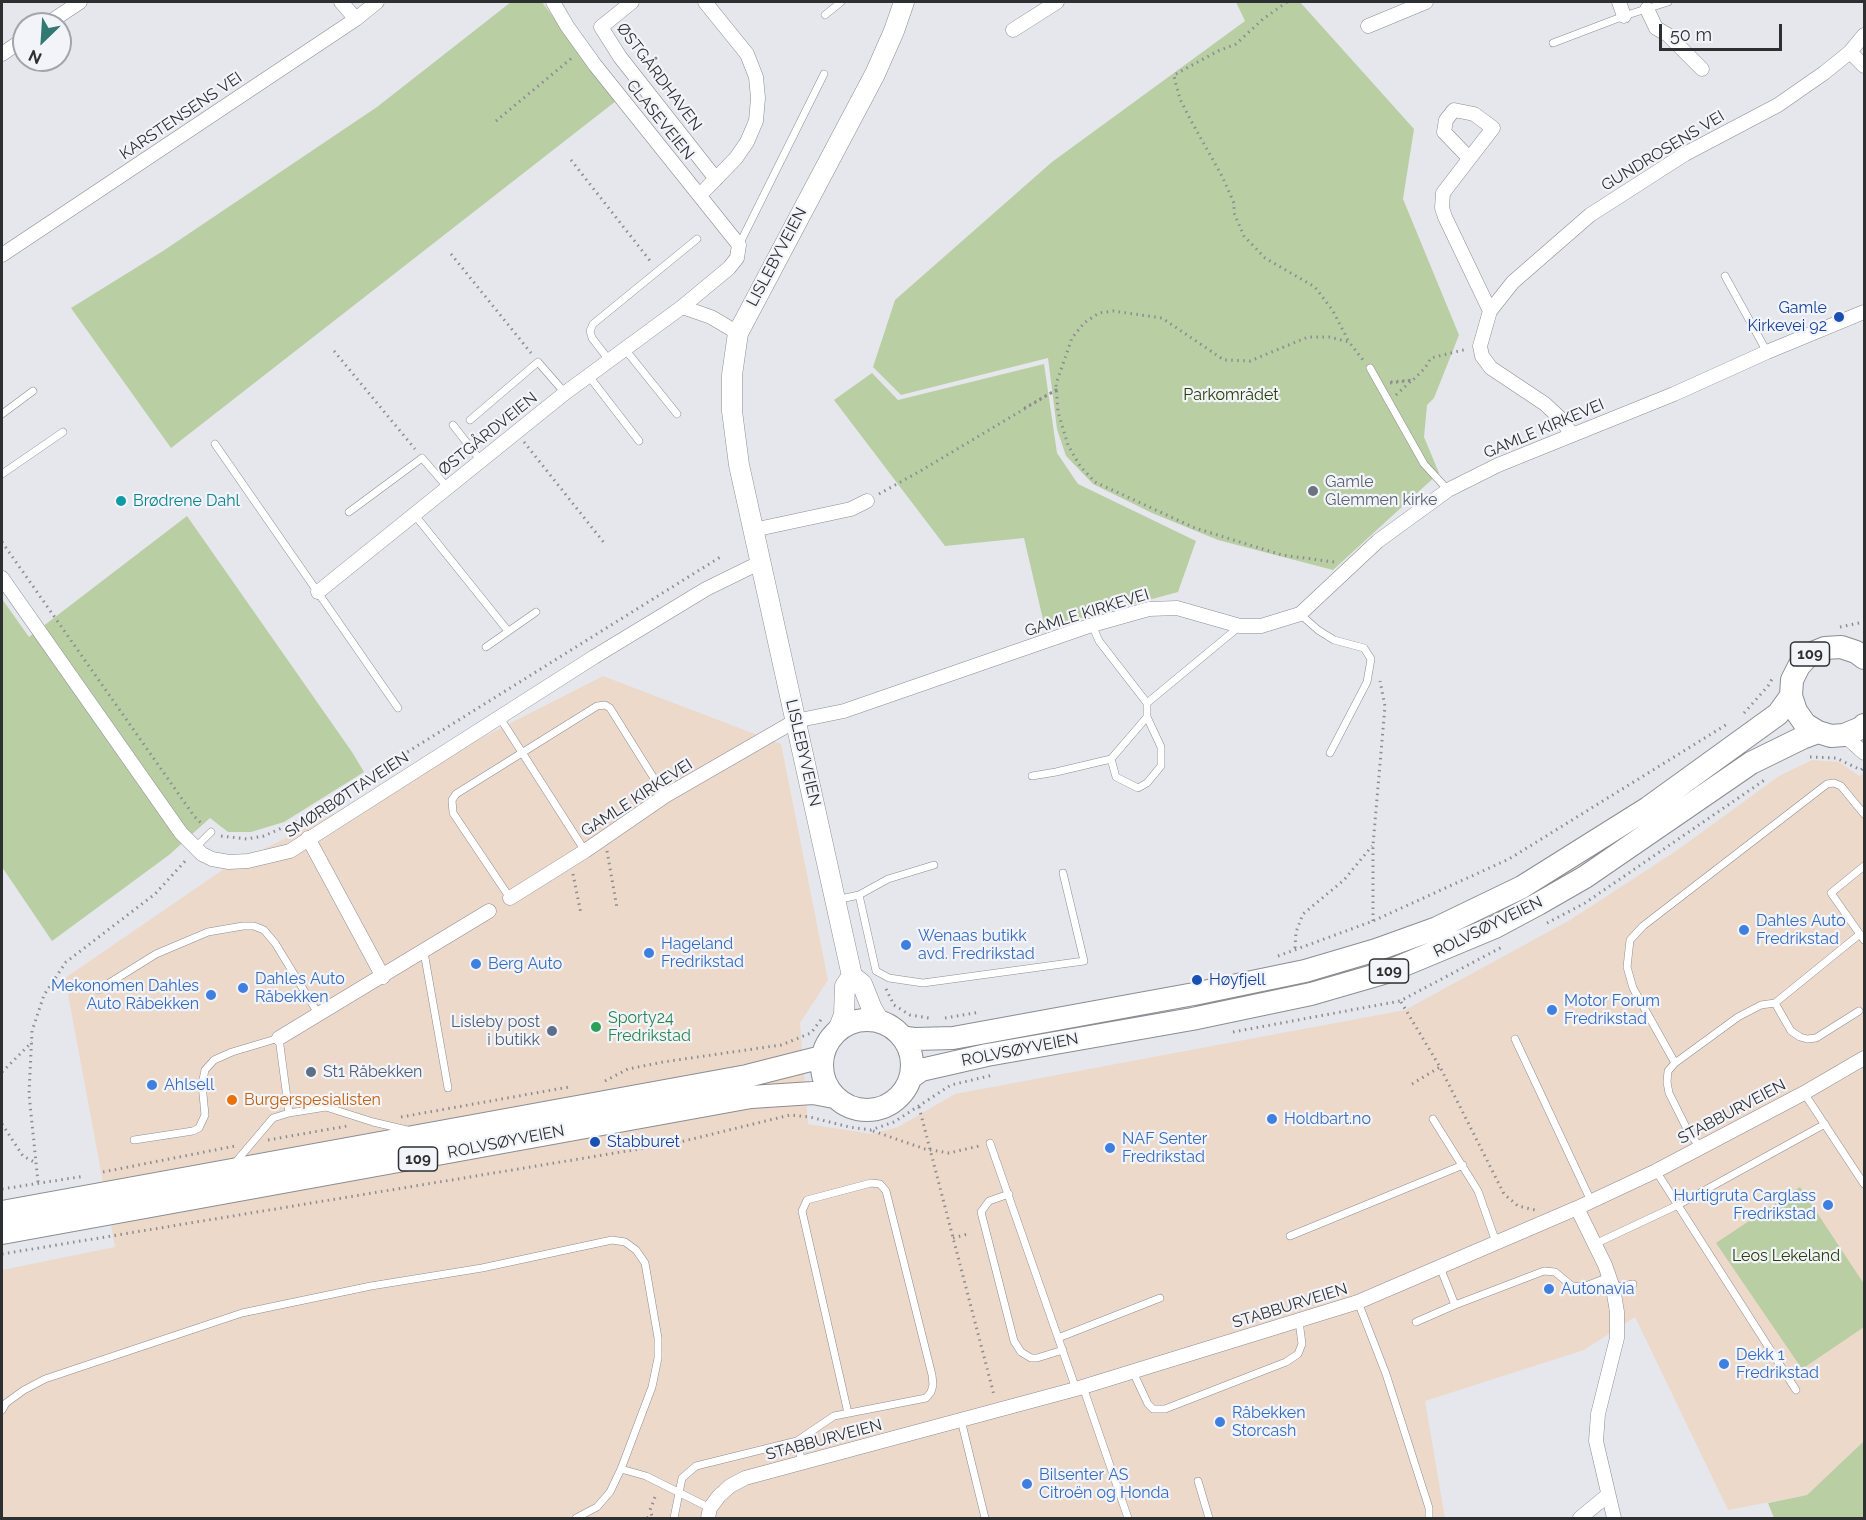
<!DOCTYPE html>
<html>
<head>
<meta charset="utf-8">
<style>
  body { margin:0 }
  #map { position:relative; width:1866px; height:1520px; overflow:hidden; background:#e5e7ed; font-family:Raleway,sans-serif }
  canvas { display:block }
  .frame { position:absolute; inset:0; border:3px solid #2e2f31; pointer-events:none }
  .north { position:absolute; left:12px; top:12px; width:60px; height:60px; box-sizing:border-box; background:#f2f4fa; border:2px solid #a4a5aa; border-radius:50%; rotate:205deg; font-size:16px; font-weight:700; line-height:24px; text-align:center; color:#2e2f31 }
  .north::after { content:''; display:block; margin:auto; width:21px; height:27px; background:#327971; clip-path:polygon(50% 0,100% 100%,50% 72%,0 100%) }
  .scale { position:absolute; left:1659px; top:24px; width:123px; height:27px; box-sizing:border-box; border:3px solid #2e2f31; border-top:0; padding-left:8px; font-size:18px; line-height:21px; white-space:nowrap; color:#2e2f31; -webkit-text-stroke:4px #f2f4fa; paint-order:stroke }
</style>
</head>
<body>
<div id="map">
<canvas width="1866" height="1520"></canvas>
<div class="frame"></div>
<div class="north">N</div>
<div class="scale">50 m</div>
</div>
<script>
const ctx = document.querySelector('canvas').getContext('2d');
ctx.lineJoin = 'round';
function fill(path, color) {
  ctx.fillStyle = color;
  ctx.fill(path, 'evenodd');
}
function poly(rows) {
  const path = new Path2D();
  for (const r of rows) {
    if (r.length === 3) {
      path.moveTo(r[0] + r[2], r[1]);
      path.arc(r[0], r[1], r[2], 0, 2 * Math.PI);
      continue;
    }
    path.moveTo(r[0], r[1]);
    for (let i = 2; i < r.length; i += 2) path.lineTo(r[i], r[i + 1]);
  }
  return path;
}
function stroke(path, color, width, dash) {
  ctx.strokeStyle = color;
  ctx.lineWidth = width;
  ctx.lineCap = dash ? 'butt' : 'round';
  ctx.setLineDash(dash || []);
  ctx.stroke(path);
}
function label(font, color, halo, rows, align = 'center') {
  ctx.font = font + ' Raleway,sans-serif';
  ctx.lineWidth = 4.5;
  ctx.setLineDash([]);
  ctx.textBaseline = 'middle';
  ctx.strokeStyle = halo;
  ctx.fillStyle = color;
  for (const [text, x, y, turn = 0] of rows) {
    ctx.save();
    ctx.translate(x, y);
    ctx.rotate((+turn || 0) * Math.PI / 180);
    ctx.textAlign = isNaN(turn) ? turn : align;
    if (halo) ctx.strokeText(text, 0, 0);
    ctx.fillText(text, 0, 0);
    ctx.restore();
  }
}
fill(poly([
  [603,676,781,744,828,980,800,1023,808,1124,872,1134,898,1127,955,1094,1405,1010,1570,920,1676,851,1779,776,1812,760,1839,762,1859,776,1864,773,1864,1441,1807,1495,1728,1510,1635,1317,1584,1350,1425,1401,1445,1518,2,1518,2,1270,115,1247,65,978,221,871]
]), '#edd9ca');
fill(poly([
  [511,2,542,2,616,101,171,448,71,308,163,251,377,107],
  [1236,2,1300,2,1414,129,1403,199,1459,335,1434,398,1427,405,1424,437,1439,473,1333,570,1218,540,1152,513,1093,484,1066,456,1057,429,1048,358,901,395,873,367,895,300,1052,162,1245,21],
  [1044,364,1057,453,1078,484,1196,541,1178,592,1045,628,1024,538,945,546,834,400,872,373,898,400],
  [187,516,352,752,364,772,284,822,251,832,228,832,210,818,169,855,52,941,2,867,2,599,29,637],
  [1800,1187,1864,1284,1864,1327,1802,1369,1716,1243],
  [1864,1441,1864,1518,1774,1518,1768,1503,1807,1495]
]), '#b9cea3');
const lane = poly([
  [825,15,841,2],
  [1553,43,1624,16,1668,2],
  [739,245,824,74],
  [1725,276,1767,352],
  [624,348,677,414],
  [609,360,592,338,590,331,593,324,697,239],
  [1370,368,1424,464,1448,490],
  [588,375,639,441],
  [2,414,33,391],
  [470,420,538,362,565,393],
  [453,425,481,461],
  [215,444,398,708],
  [2,474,63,432],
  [349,512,422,458,448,488],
  [414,514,508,631],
  [1300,614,1318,630,1334,640,1364,648,1371,659,1367,682,1330,753],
  [1092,625,1099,641,1147,703],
  [486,647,536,612],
  [1147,717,1161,747,1161,766,1147,783,1138,788,1116,777,1111,759,1147,717,1147,703,1240,626],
  [500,718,585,851],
  [1032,776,1056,772,1111,759],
  [195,848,211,832],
  [1864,866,1831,893,1864,940],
  [859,895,876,971,889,978,923,983,1084,961,1063,873],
  [510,898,453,813,452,800,456,794,597,706,605,705,610,708,665,796],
  [836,900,859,895,888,879,934,865],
  [424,952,448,1088],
  [98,990,156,954,208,932,243,926,254,926,264,930,275,943,319,1015],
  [1775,1003,1791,1031,1800,1037,1807,1039,1816,1038,1859,1011],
  [1515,1039,1591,1201],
  [1675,1063,1738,1017,1761,1005,1775,1003,1860,934],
  [1804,1093,1864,1184],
  [1433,1119,1478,1191,1496,1242],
  [134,1140,193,1131,199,1128,205,1115,202,1084,205,1070,214,1060,232,1052,279,1038,289,1113],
  [990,1143,1076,1389],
  [1700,1148,1686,1127,1669,1093,1667,1082,1668,1071,1675,1063,1633,988,1627,967,1630,940,1643,926,1827,784,1834,783,1841,786,1864,814],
  [234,1164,273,1118,289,1113,326,1107,373,1122,407,1130],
  [1656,1171,1796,1390],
  [1009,1194,989,1201,981,1212,1014,1341,1021,1352,1031,1358,1037,1358,1063,1350],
  [1290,1236,1463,1165],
  [1595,1244,1678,1205,1825,1124],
  [1440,1267,1455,1305],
  [1613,1288,1633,1284],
  [1358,1302,1386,1374,1429,1508,1429,1518],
  [1416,1322,1455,1305,1544,1271,1555,1272,1572,1286,1583,1287,1609,1277],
  [1058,1338,1160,1298],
  [1133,1372,1148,1404,1153,1409,1165,1409,1286,1362,1298,1354,1302,1344,1299,1321],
  [1083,1387,1128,1518],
  [2,1410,6,1403,24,1390,45,1379,242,1313,371,1286,482,1268,612,1240,625,1242,636,1250,645,1263,658,1338,658,1358,652,1387,621,1469,610,1492,597,1507,576,1518],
  [961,1420,985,1518],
  [797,1441,802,1463],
  [621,1469,646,1476,710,1508],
  [1198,1481,1209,1518],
  [674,1518,682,1478,696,1466,797,1441,834,1416,926,1398,931,1392,933,1385,932,1375,886,1191,880,1184,871,1183,807,1200,802,1211,848,1413]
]);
const street = poly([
  [341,2,356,19],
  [553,2,567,26,595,65,739,245,737,258,729,268,682,307,711,317,738,333],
  [632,2,601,27,620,57,716,179],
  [1619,2,1624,16],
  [1647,9,1656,28,1668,35,1702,69],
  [47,24,80,2],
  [1368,26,1426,2],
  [1013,30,1057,2],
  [1850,52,1864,66],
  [2,54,24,39],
  [1469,158,1444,132,1446,120,1454,110,1474,114,1493,128,1443,193,1442,208,1445,217,1490,311],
  [700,195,736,158,747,142,756,121,758,98,756,77,747,54,705,2],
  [2,255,356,19,377,2],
  [1572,435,1562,420,1545,404,1491,368,1482,356,1480,346,1490,311,1513,282,1590,215,1685,154,1778,105,1824,73,1850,52,1864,35],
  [753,530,851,509,867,501],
  [2,578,181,833,202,854,212,859,229,862,248,861,290,851,594,657,706,589,761,562],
  [318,592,565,393,682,307],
  [1844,735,1864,753],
  [308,838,383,977],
  [510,898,585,851,665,796,795,721,844,711,1092,625,1149,609,1177,608,1240,626,1261,626,1300,614,1378,541,1448,490,1498,465,1674,394,1767,352,1864,312],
  [279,1038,489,911],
  [1577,1208,1605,1265,1613,1288,1617,1312,1617,1338,1598,1414,1596,1441,1614,1518],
  [708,1518,710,1508,719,1496,730,1486,745,1478,1076,1389,1358,1302,1577,1208,1656,1171,1804,1093,1864,1058],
  [1580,1518,1608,1495]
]);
const secondary = poly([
  [880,1022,872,1009,862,984,852,976,739,465,732,411,732,375,738,333,875,74,894,31,904,2],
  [838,1030,844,1015,845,986,852,976]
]);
const primary = poly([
  [1864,658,1856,652,1841,647,1825,648,1810,654,1799,666,1792,680,1791,696,1796,711,1805,724,1818,732,1831,736,1844,735,1861,728,1864,725],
  [867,1065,45],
  [902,1037,915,1039,953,1038,1194,994,1305,971,1376,950,1437,928,1522,887,1648,808,1778,714,1791,696],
  [910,1078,921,1070,987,1055,1192,1019,1311,994,1387,972,1495,927,1538,904,1585,877,1751,763,1802,738,1818,732],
  [2,1212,747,1076,822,1057],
  [2,1233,751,1097,813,1093,834,1097]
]);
stroke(lane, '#8c8d93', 8);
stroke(street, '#8c8d93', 15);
stroke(secondary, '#8c8d93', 21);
stroke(primary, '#8c8d93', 24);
stroke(poly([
  [1287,2,1263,19,1236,44,1218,51,1174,75,1175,81,1180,99,1190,119,1222,176,1234,203,1234,213,1244,236,1265,258,1315,287,1333,311,1349,342],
  [496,121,573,57],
  [571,160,651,262],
  [451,254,531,353],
  [334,351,415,449],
  [1391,382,1413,380],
  [1390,383,1413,380,1425,368,1431,358,1467,349],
  [1396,395,1411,381],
  [524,442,605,544],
  [879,494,922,470,1056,390,1021,410],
  [2,542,194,816,203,825],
  [1334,562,1282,555,1195,528,1095,482,1080,466,1068,445,1058,412,1056,384,1072,338,1084,323,1099,313,1113,311,1162,318,1224,360,1250,361,1308,337,1329,337,1349,342,1363,360],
  [1840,627,1864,622],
  [1744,713,1768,686,1772,679],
  [1810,757,1836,758,1861,770,1863,768],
  [221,836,247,839,264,836,295,822,722,556],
  [607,851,617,908],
  [573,874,581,914],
  [1373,921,1373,845,1385,706,1380,681],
  [1547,923,1585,903,1766,779],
  [1295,948,1296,932,1303,914,1344,880,1372,846],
  [1278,956,1373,921,1509,859,1729,723],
  [886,989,894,1005,910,1015,929,1018],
  [1401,1002,1440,1067,1504,1194,1518,1206,1535,1210],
  [945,1018,980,1012],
  [1233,1032,1400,1001,1504,946],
  [2,1072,32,1042],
  [605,1081,628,1069,663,1062,781,1045,811,1033,823,1017],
  [1412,1084,1440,1067],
  [919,1107,994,1395],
  [401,1117,569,1087],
  [2,1124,23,1156,36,1163],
  [873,1131,925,1149,949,1153,979,1146],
  [268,1140,347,1126],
  [103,1172,235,1146],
  [38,1182,29,1094,32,1031,44,995,66,962,155,894,187,859],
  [2,1189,85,1176],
  [953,1238,968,1234],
  [2,1254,676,1143,790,1115,810,1117,849,1127,871,1130,894,1122,951,1085,993,1075],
  [647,1518,652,1516,650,1510,655,1497,658,1499]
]), '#8b8d91', 3, [1.5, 4.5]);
stroke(lane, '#fff', 7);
stroke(street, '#fff', 14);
stroke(secondary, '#fff', 20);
stroke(primary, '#fff', 22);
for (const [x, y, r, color] of [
  [1839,317,6,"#1a4fb4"],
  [1313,491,6,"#6b7280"],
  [121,501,6,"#0f9aa8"],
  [1744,930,6,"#3f7fe0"],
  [906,945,6,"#3f7fe0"],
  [649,953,6,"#3f7fe0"],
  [476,964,6,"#3f7fe0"],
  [1197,980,6,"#1a4fb4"],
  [243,988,6,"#3f7fe0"],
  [211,995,6,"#3f7fe0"],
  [1552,1010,6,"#3f7fe0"],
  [596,1027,6,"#2e9e5b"],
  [552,1031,6,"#5c6f8a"],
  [311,1072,6,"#5c6f8a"],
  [152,1085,6,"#3f7fe0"],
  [232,1100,6,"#e8710a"],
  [1272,1119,6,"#3f7fe0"],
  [595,1142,6,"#1a4fb4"],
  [1110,1148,6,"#3f7fe0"],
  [1828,1205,6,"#3f7fe0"],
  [1549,1289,6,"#3f7fe0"],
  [1724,1364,6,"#3f7fe0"],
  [1220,1422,6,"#3f7fe0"],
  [1027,1484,6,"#3f7fe0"]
]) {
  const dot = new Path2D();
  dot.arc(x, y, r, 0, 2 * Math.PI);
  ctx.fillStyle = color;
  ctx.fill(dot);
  stroke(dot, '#f2f4fa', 2);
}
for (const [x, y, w] of [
  [1810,654,39],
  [1389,971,39],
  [418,1159,39]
]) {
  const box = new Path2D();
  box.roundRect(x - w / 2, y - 12, w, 24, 4.5);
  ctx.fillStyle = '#f2f4fa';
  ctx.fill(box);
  stroke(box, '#2e2f31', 1.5);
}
label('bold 15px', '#2e2f31', null, [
  ["109",1810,654],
  ["109",1389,971],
  ["109",418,1159]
]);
label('16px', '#2e2f31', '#f2f4fa', [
  ["ØSTGÅRDHAVEN",659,77,53],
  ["KARSTENSENS VEI",181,116,-34],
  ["CLASEVEIEN",660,120,51],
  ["GUNDROSENS VEI",1663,151,-31],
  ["LISLEBYVEIEN",777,257,-62],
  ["GAMLE KIRKEVEI",1544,429,-23],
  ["ØSTGÅRDVEIEN",488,434,-39],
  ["GAMLE KIRKEVEI",1087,613,-17],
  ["LISLEBYVEIEN",803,753,77],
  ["SMØRBØTTAVEIEN",347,795,-33],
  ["GAMLE KIRKEVEI",637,798,-33],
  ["ROLVSØYVEIEN",1488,927,-26],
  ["ROLVSØYVEIEN",1020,1050,-11],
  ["STABBURVEIEN",1732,1112,-28],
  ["ROLVSØYVEIEN",506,1142,-11],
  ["STABBURVEIEN",1290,1306,-17],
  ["STABBURVEIEN",824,1440,-15]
]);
label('16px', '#164399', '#f2f4fa', [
  ["Gamle",1827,308,"right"],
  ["Kirkevei 92",1827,326,"right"],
  ["Høyfjell",1209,980],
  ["Stabburet",607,1142]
], 'left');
label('16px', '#283d0a', '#f2f4fa', [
  ["Parkområdet",1231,395],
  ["Leos Lekeland",1786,1256]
]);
label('16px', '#5b616d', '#f2f4fa', [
  ["Gamle",1325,482],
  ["Glemmen kirke",1325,500]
], 'left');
label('16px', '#0d838f', '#f2f4fa', [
  ["Brødrene Dahl",133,501]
], 'left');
label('16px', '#366cbe', '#f2f4fa', [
  ["Dahles Auto",1756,921],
  ["Fredrikstad",1756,939],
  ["Wenaas butikk",918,936],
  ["avd. Fredrikstad",918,954],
  ["Hageland",661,944],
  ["Fredrikstad",661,962],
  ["Berg Auto",488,964],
  ["Dahles Auto",255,979],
  ["Råbekken",255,997],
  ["Mekonomen Dahles",199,986,"right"],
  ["Auto Råbekken",199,1004,"right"],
  ["Motor Forum",1564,1001],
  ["Fredrikstad",1564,1019],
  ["Ahlsell",164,1085],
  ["Holdbart.no",1284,1119],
  ["NAF Senter",1122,1139],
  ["Fredrikstad",1122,1157],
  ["Hurtigruta Carglass",1816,1196,"right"],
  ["Fredrikstad",1816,1214,"right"],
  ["Autonavia",1561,1289],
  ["Dekk 1",1736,1355],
  ["Fredrikstad",1736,1373],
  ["Råbekken",1232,1413],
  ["Storcash",1232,1431],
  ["Bilsenter AS",1039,1475],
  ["Citroën og Honda",1039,1493]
], 'left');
label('16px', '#27864d', '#f2f4fa', [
  ["Sporty24",608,1018],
  ["Fredrikstad",608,1036]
], 'left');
label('16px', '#4e5e75', '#f2f4fa', [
  ["Lisleby post",540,1022],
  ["i butikk",540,1040],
  ["St1 Råbekken",323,1072,"left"]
], 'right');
label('16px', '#c56008', '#f2f4fa', [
  ["Burgerspesialisten",244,1100]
], 'left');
</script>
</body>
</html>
